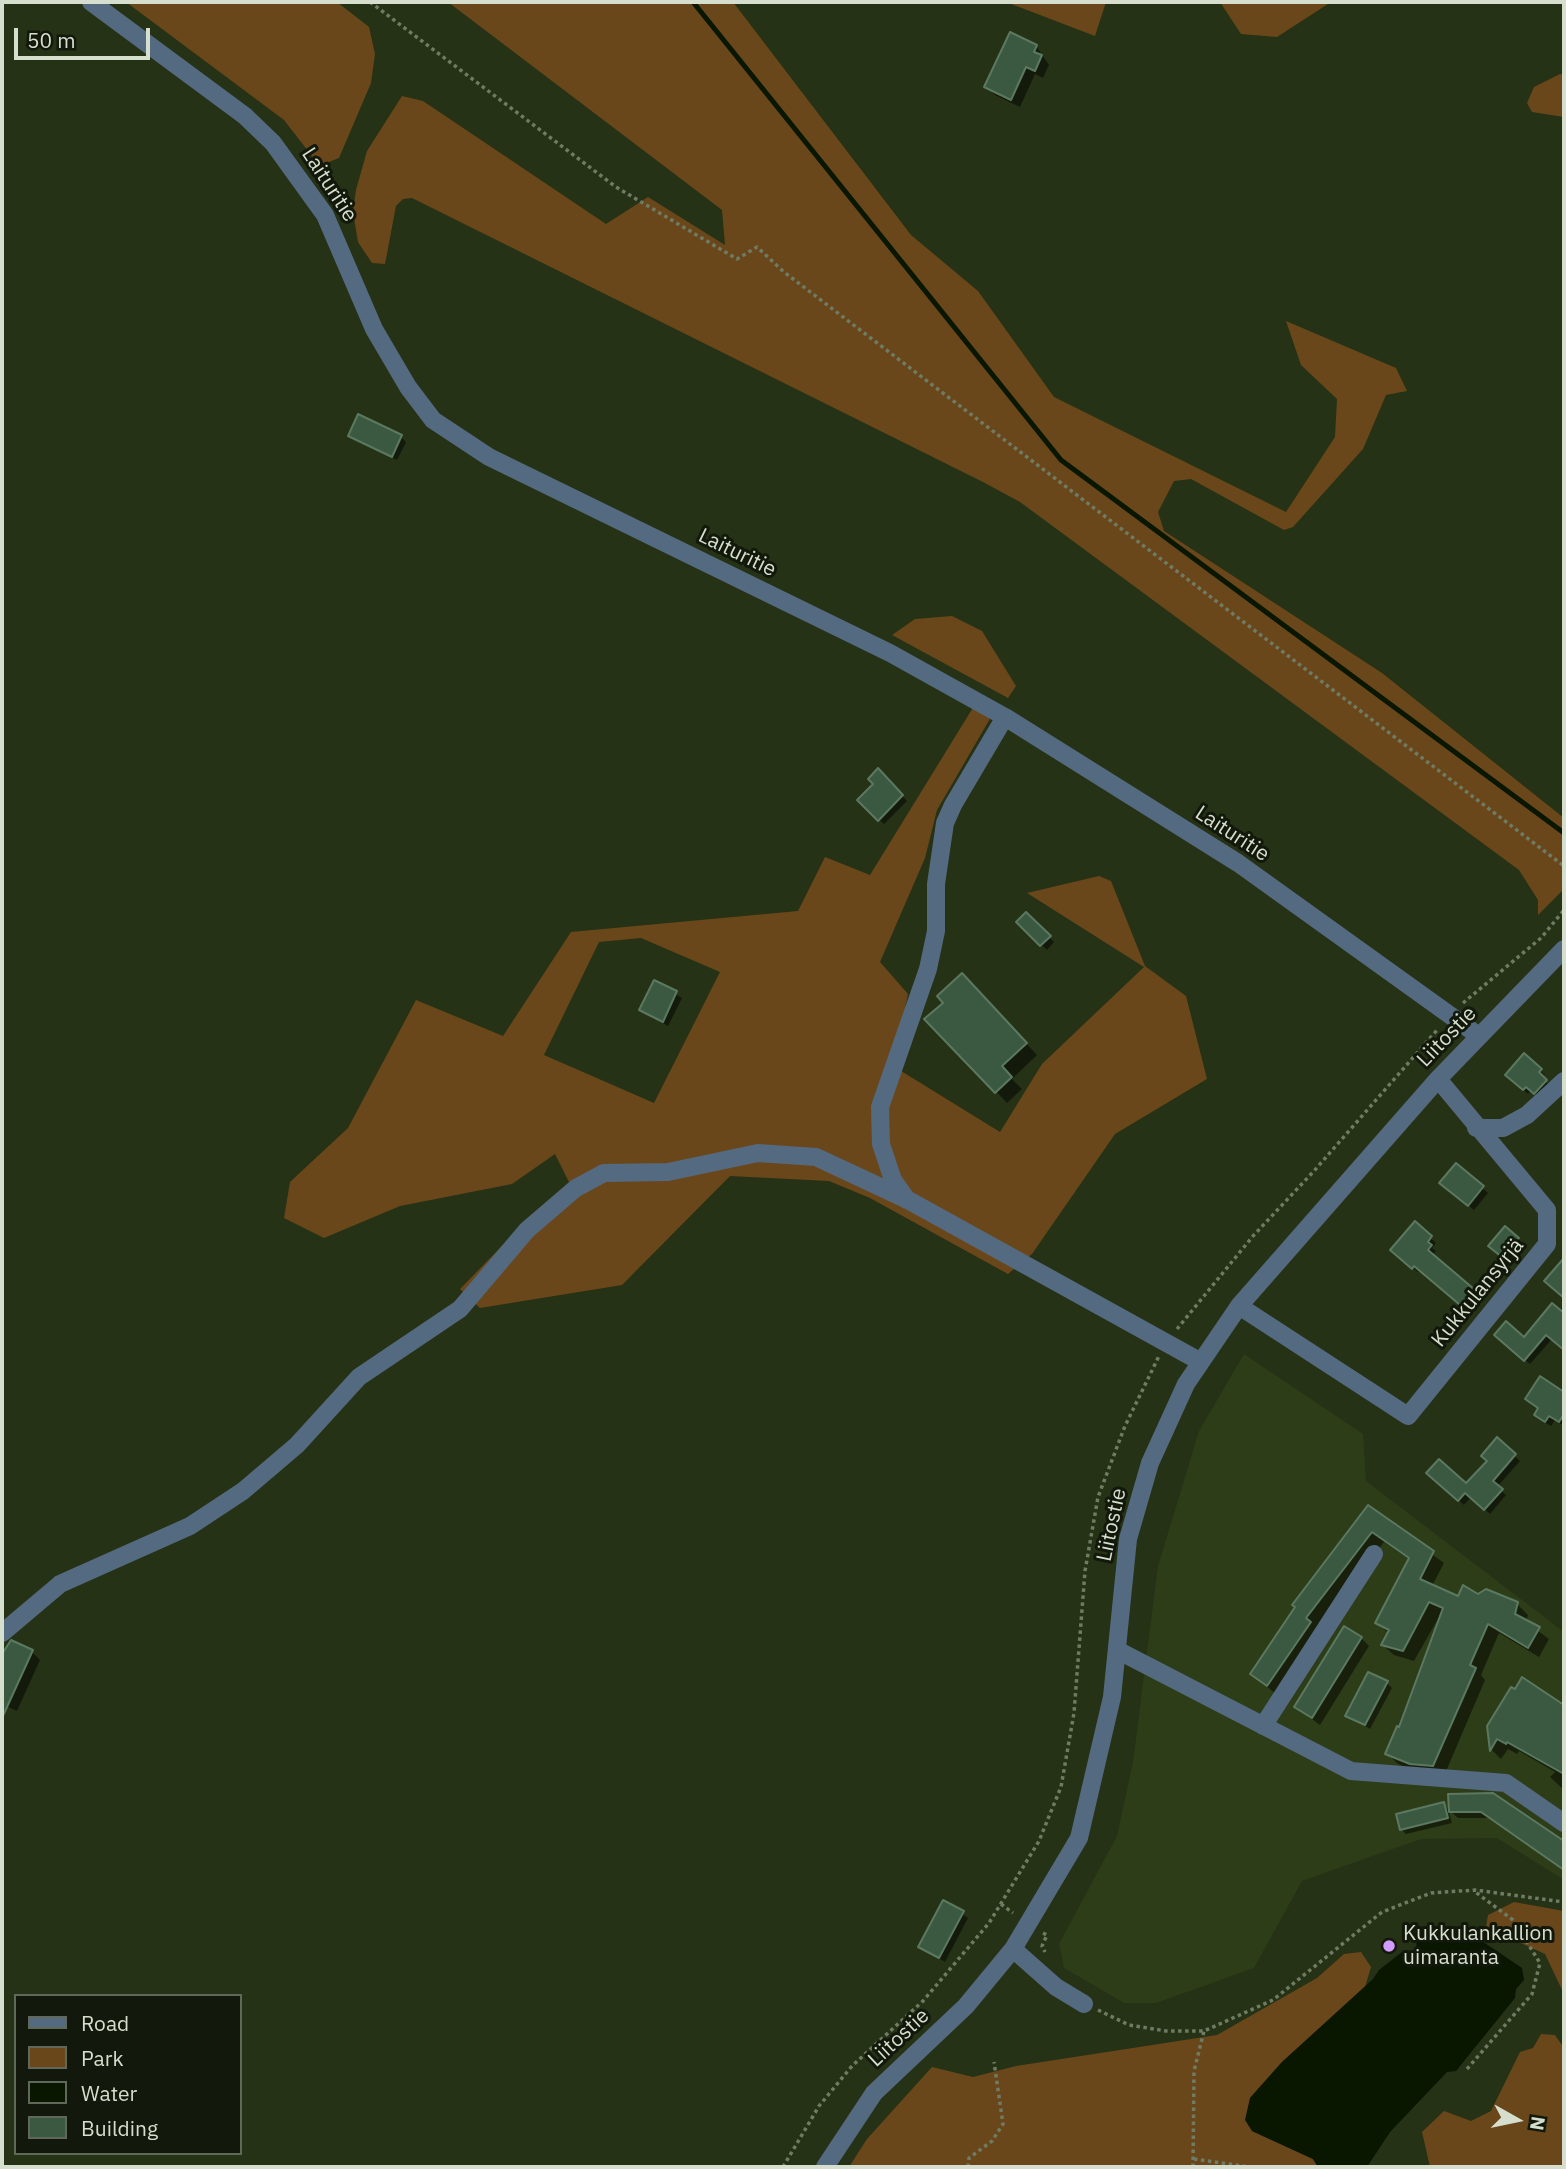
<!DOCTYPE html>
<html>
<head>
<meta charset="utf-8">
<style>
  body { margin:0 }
  #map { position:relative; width:1566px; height:2169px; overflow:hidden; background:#253215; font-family:"IBM Plex Sans",sans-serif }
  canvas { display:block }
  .frame { position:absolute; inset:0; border:4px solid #d6dfcd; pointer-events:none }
  .legend { position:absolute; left:14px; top:1994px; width:228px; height:161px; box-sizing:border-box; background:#12180b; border:2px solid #606859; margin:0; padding:9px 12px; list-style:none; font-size:21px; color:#d6dfcd }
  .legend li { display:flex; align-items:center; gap:14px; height:35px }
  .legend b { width:35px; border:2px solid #606859 }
  .north { position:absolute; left:1482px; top:2085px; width:70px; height:70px; -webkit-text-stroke:5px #12180b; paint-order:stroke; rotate:99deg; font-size:19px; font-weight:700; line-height:28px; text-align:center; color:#d6dfcd }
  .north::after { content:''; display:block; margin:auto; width:24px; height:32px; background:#d6dfcd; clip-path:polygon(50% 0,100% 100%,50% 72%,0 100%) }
  .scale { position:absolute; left:14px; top:28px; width:136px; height:32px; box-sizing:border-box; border:4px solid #d6dfcd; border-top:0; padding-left:9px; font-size:21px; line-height:24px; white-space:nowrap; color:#d6dfcd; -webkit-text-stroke:5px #12180b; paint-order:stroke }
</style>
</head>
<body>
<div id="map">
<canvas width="1566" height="2169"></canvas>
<div class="frame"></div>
<ul class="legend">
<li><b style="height:9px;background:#546a81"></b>Road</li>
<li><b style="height:19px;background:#6a471b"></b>Park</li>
<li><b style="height:19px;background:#091600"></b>Water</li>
<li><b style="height:19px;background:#3b5840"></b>Building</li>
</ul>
<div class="north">N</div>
<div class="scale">50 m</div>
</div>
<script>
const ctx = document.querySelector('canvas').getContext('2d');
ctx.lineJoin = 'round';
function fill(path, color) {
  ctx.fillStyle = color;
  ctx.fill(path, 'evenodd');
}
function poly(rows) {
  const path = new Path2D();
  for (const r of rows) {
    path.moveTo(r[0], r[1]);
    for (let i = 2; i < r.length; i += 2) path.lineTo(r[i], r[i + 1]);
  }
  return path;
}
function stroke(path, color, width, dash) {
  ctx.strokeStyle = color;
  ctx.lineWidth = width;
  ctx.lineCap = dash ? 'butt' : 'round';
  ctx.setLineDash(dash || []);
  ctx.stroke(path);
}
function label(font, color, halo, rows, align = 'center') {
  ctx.font = font + ' "IBM Plex Sans",sans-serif';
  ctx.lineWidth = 6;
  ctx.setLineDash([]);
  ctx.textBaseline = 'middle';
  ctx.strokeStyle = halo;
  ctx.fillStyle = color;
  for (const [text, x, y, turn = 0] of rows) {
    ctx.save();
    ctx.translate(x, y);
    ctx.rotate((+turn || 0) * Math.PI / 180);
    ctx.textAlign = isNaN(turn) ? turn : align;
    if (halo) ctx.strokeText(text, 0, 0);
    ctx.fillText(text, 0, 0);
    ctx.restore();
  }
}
fill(poly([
  [1244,1354,1363,1434,1366,1481,1564,1632,1564,1880,1497,1838,1421,1839,1302,1881,1254,1968,1156,2003,1124,2003,1064,1968,1059,1944,1117,1836,1133,1762,1158,1566,1199,1431]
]), '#2d3d18');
fill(poly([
  [126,2,337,2,369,27,375,54,371,83,339,158,324,164,315,160,284,120],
  [448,2,733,2,911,235,978,291,1054,397,1286,512,1335,437,1337,399,1301,365,1286,321,1396,368,1407,391,1386,395,1363,449,1293,527,1284,530,1191,479,1174,481,1158,512,1164,531,1382,673,1564,818,1564,889,1538,915,1538,900,1519,870,1020,502,983,482,412,198,403,199,396,206,385,264,372,263,358,242,353,212,356,190,367,151,402,96,423,101,606,224,648,197,725,245,722,210],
  [1006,2,1106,2,1095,36],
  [1220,2,1331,2,1277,37,1241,34],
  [1560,74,1564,75,1564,117,1532,112,1527,103,1534,87],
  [952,616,982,631,1016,686,1008,698,892,635,915,619],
  [974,706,991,717,937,810,925,858,880,962,908,994,893,1066,1000,1132,1042,1064,1144,967,1027,893,1099,876,1111,881,1145,966,1186,996,1207,1079,1115,1134,1032,1254,1008,1274,870,1198,829,1181,730,1176,622,1285,480,1308,460,1289,535,1212,571,1186,555,1154,512,1184,400,1206,324,1238,284,1218,290,1182,348,1128,416,1000,503,1036,571,932,798,911,825,857,870,875],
  [641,938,720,972,654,1103,544,1055,599,942],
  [1514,1902,1564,1911,1564,1994,1545,1954,1486,1927,1488,1915],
  [1361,1952,1371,1967,1365,1987,1282,2062,1250,2098,1252,2131,1313,2159,1318,2167,849,2167,867,2139,932,2067,973,2077,1016,2066,1217,2035,1317,1978,1344,1954],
  [1541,2034,1555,2035,1564,2048,1564,2167,1430,2167,1422,2132,1444,2111,1471,2121,1491,2111,1520,2052,1533,2048]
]), '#6a471b');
fill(poly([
  [1428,1926,1461,1927,1522,1968,1524,1980,1516,1989,1515,1998,1456,2071,1447,2072,1390,2132,1367,2167,1318,2167,1313,2159,1252,2131,1245,2120,1250,2098,1282,2062,1373,1979,1379,1970,1402,1952,1410,1953,1416,1949,1417,1939]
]), '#091600');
fill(poly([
  [1036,46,1049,65,1043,78,1035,74,1020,107,995,95,986,87],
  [350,435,401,437,406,442,397,460],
  [878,770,907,801,884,824,859,800,875,784],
  [1026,914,1054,942,1047,950,1019,922],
  [655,982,682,998,668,1026,641,1010],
  [973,986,1037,1055,1012,1079,1022,1089,1007,1103,927,1019],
  [1524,1056,1545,1075,1542,1078,1550,1086,1539,1097,1531,1090,1528,1094,1507,1074],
  [1456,1165,1488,1193,1474,1210,1447,1188],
  [1415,1224,1436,1243,1432,1248,1436,1251,1432,1256,1478,1295,1466,1308,1420,1269,1418,1272,1398,1255],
  [1505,1228,1523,1244,1509,1261,1496,1251],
  [1552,1305,1564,1315,1564,1349,1552,1339,1530,1364,1502,1340,1524,1340],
  [1540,1378,1564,1394,1564,1426,1555,1420,1551,1426,1541,1420,1539,1409,1527,1399],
  [1497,1440,1520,1461,1497,1487,1506,1495,1490,1514,1471,1497,1464,1505,1434,1478,1466,1486,1489,1461],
  [1369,1508,1444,1563,1432,1586,1459,1598,1478,1596,1517,1604,1528,1615,1526,1622,1549,1639,1539,1657,1499,1633,1481,1675,1485,1680,1444,1776,1422,1774,1398,1764,1387,1753,1400,1730,1443,1610,1414,1661,1394,1655,1383,1645,1389,1634,1377,1622,1410,1560,1384,1542,1316,1629,1278,1696,1252,1674],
  [1361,1638,1369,1646,1320,1725,1296,1707],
  [11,1642,32,1652,40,1660,17,1711,2,1704,2,1658],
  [1523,1679,1564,1707,1564,1790,1550,1777,1555,1772,1519,1751,1517,1754,1508,1749,1501,1759,1492,1750,1489,1727],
  [1387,1683,1392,1688,1370,1729,1347,1715],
  [1492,1795,1564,1843,1564,1870,1490,1818,1458,1818,1450,1811],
  [1443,1804,1448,1809,1452,1823,1406,1834,1401,1829],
  [944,1902,968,1918,945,1962,920,1946]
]), '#0007');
stroke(poly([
  [693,2,1061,460,1564,833]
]), '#091600', 5);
const building = poly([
  [1010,32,1037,45,1034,52,1042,55,1035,71,1026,67,1011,100,984,87,1010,32],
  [358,414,402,435,392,457,348,436,358,414],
  [878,768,903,795,878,821,857,800,873,784,868,779,878,768],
  [1026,912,1051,936,1040,946,1016,922,1026,912],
  [962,973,1027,1043,1002,1066,1012,1077,995,1093,924,1019,943,1003,937,996,962,973],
  [654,980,677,991,663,1022,639,1010,654,980],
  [1524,1053,1542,1069,1539,1072,1547,1080,1534,1094,1526,1087,1523,1090,1505,1075,1524,1053],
  [1456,1163,1484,1186,1468,1206,1439,1183,1456,1163],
  [1415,1221,1432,1236,1428,1242,1432,1245,1428,1250,1474,1289,1460,1305,1414,1266,1412,1269,1390,1250,1415,1221],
  [1505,1226,1519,1238,1503,1258,1488,1246,1505,1226],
  [1564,1258,1564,1298,1544,1281,1564,1258],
  [1552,1303,1564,1313,1564,1350,1546,1335,1524,1361,1494,1335,1506,1321,1524,1337,1552,1303],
  [1540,1376,1564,1392,1564,1414,1559,1422,1549,1416,1545,1422,1534,1415,1538,1408,1525,1399,1540,1376],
  [1497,1437,1516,1454,1493,1481,1503,1489,1484,1510,1465,1493,1458,1501,1426,1473,1439,1459,1466,1483,1487,1461,1481,1456,1497,1437],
  [1368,1505,1434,1551,1420,1579,1458,1596,1463,1585,1478,1594,1486,1589,1518,1602,1515,1614,1540,1627,1528,1648,1488,1624,1470,1665,1476,1668,1433,1766,1410,1764,1385,1754,1397,1726,1399,1727,1443,1608,1429,1602,1403,1651,1381,1645,1389,1630,1375,1623,1409,1558,1372,1532,1306,1618,1311,1622,1267,1686,1250,1674,1295,1607,1292,1605,1368,1505],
  [1344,1626,1362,1637,1312,1718,1294,1707,1344,1626],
  [11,1640,33,1650,2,1718,2,1654,11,1640],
  [1368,1672,1388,1681,1365,1725,1345,1716,1368,1672],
  [1522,1677,1564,1705,1564,1774,1507,1742,1506,1744,1497,1739,1490,1751,1487,1726,1511,1687,1515,1689,1522,1677],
  [1493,1793,1564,1841,1564,1870,1481,1812,1449,1812,1448,1794,1493,1793],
  [1444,1802,1448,1818,1400,1830,1396,1814,1444,1802],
  [943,1900,964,1911,939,1958,918,1947,943,1900]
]);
fill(building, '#3b5840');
stroke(building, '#5b7960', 2);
stroke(poly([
  [370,2,616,187,737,259,757,247,784,272,1564,866],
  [1463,1003,1541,938,1564,910],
  [1177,1329,1253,1236,1314,1171,1438,1029],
  [1001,1904,1013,1913],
  [1043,1933,1047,1935,1042,1946,1045,1952],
  [1098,2010,1129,2025,1166,2031,1204,2031,1273,2000,1382,1912,1431,1893,1475,1890,1564,1902],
  [1467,2069,1532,1994,1540,1963,1513,1920,1474,1891],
  [1194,2159,1250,2167],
  [783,2167,819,2106,852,2066,923,2001,989,1923,1039,1841,1061,1787,1074,1713,1085,1571,1098,1497,1125,1426,1159,1356],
  [968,2167,969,2158,992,2141,1003,2124,994,2062],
  [1193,2167,1194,2071,1204,2031]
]), '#707b63', 3.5, [3.5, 3.5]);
stroke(poly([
  [91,2,245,116,273,143,325,215,374,329,408,387,433,420,489,457,890,653,1005,717,1238,863,1479,1036],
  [1476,1128,1503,1128,1527,1115,1564,1081],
  [907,1200,893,1180,881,1144,880,1107,928,969,936,931,936,884,945,823,953,805,1005,717],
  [1239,1306,1408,1416,1547,1244,1547,1210,1438,1079],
  [2,1633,60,1584,190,1526,243,1491,297,1445,359,1377,460,1309,527,1230,576,1188,604,1173,668,1172,758,1153,816,1157,908,1200,1201,1362],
  [1117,1650,1351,1771,1506,1783,1564,1823],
  [1263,1726,1374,1554],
  [1013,1949,1056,1987,1084,2004],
  [825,2167,874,2093,966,2006,1013,1949,1079,1838,1112,1697,1128,1539,1150,1463,1186,1384,1239,1306,1438,1079,1564,949]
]), '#546a81', 18);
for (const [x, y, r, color] of [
  [1389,1946,7,"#d29cfd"]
]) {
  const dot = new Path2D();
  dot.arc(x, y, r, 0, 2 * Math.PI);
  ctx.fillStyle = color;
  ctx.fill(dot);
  stroke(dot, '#12180b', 2.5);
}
label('21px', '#d6dfcd', '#12180b', [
  ["Laituritie",329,185,57],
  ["Laituritie",737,553,26],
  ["Laituritie",1232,834,33],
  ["Liitostie",1447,1037,-46],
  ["Kukkulansyrjä",1478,1293,-51],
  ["Liitostie",1112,1525,-78],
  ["Liitostie",899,2038,-43]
]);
label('21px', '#d6dfcd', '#12180b', [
  ["Kukkulankallion",1403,1934],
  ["uimaranta",1403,1958]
], 'left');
</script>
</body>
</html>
